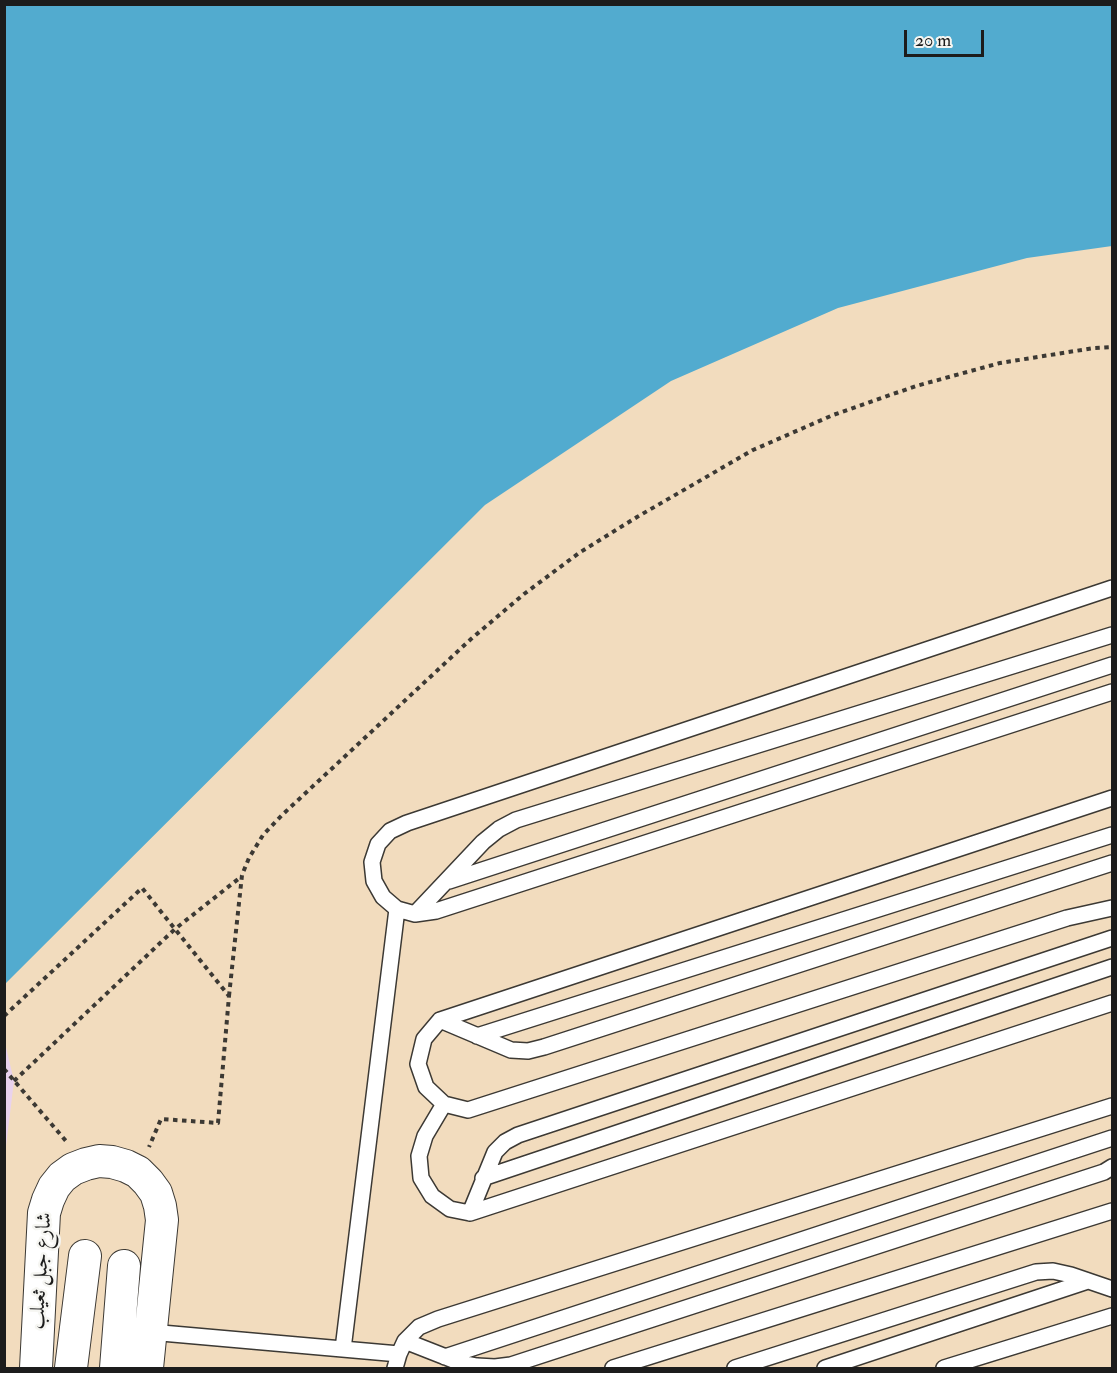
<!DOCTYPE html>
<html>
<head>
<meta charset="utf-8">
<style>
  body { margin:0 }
  #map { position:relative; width:1117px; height:1373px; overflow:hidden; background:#f2dcbe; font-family:"IM FELL Double Pica",serif }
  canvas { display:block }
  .frame { position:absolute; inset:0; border:6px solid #1c1c1c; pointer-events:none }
  .scale { position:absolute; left:904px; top:30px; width:80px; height:27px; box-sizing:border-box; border:3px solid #1c1c1c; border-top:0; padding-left:8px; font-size:18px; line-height:21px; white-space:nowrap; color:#1c1c1c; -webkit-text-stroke:4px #f6f6f2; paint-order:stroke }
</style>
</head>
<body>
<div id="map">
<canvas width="1117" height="1373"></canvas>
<div class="frame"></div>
<div class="scale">20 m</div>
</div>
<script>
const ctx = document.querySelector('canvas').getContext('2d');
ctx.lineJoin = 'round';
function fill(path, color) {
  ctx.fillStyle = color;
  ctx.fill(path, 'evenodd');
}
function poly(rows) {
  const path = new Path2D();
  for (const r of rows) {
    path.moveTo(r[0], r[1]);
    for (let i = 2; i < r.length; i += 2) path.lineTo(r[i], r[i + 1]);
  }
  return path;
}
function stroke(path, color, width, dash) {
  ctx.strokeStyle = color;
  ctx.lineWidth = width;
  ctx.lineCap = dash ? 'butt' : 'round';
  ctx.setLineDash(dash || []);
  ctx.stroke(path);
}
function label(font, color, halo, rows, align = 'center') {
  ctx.font = font + ' "IM FELL Double Pica",Amiri,serif';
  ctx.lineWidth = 5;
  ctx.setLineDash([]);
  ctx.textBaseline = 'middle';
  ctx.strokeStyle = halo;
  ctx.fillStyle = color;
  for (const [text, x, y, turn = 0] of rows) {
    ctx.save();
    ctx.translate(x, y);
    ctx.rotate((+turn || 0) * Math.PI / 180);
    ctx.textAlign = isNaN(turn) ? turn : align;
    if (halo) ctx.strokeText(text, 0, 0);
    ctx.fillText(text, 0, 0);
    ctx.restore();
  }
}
fill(poly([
  [5,1043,14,1081,5,1154,4,1043]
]), '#e9d2ed');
fill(poly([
  [5,4,1112,5,1112,246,1027,258,838,308,671,381,485,505,5,984]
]), '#52abcf');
const lane = poly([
  [1112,588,407,823,390,831,378,844,372,862,374,881,383,897,397,909,415,914,436,911,1112,692],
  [1112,798,440,1020,424,1039,418,1064,426,1087,444,1104,468,1110,1067,918,1112,908],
  [449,881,1112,665],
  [415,914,483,842,499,829,516,820,1112,635],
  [440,1020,511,1050,528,1051,544,1047,1112,863],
  [477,1036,1112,835],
  [444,1104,425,1136,419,1156,421,1178,432,1196,450,1209,470,1213,1112,1003],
  [483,1178,1112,967],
  [470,1213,495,1152,505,1142,518,1135,1112,938],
  [150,1332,399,1354],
  [405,1341,461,1363,477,1366,495,1367,511,1365,1104,1172,1112,1167],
  [343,1349,397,909],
  [445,1357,1112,1138],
  [395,1368,399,1354,405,1341,419,1327,438,1319,1112,1106],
  [613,1368,1112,1211],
  [735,1368,1036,1272,1053,1271,1071,1275,1112,1289],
  [825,1368,1088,1281],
  [944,1368,1112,1316]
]);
const street = poly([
  [36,1368,44,1213,48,1200,54,1187,62,1177,73,1169,86,1164,99,1161,112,1162,126,1166,138,1172,148,1182,156,1193,160,1206,162,1220,147,1368],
  [71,1368,85,1256],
  [116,1368,124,1266]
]);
stroke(lane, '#3c3934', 18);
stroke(street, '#3c3934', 34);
stroke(poly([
  [229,996,242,875,249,858,263,835,282,815,471,639,524,594,579,553,637,517,753,450,833,415,916,386,1000,363,1094,348,1112,347],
  [4,1016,142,888,229,996,218,1123,161,1119,149,1147],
  [4,1069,66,1141],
  [14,1081,175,929,242,876]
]), '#3c3934', 4, [4.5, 4.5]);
stroke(lane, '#fff', 15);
stroke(street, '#fff', 32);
label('21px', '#1c1c1c', '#f6f6f2', [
  ["شارع جبل ثعيلب",42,1271,-86]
]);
</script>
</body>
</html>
